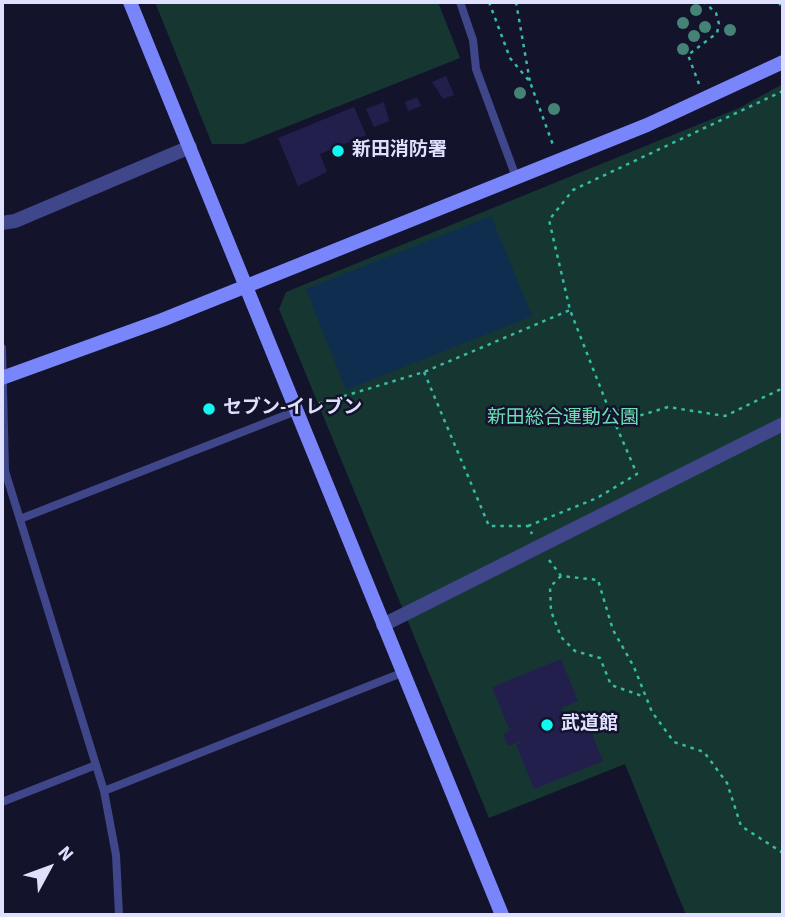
<!DOCTYPE html>
<html>
<head>
<meta charset="utf-8">
<style>
  body { margin:0 }
  #map { position:relative; width:785px; height:917px; overflow:hidden; background:#14132c; font-family:"Source Sans 3",sans-serif }
  canvas { display:block }
  .frame { position:absolute; inset:0; border:4px solid #dfdffe; pointer-events:none }
  .north { position:absolute; left:14px; top:833px; width:70px; height:70px; -webkit-text-stroke:5px #14132c; paint-order:stroke; rotate:49deg; font-size:19px; font-weight:700; line-height:28px; text-align:center; color:#dfdffe }
  .north::after { content:''; display:block; margin:auto; width:24px; height:32px; background:#dfdffe; clip-path:polygon(50% 0,100% 100%,50% 72%,0 100%) }
</style>
</head>
<body>
<div id="map">
<canvas width="785" height="917"></canvas>
<div class="frame"></div>
<div class="north">N</div>
</div>
<script>
const ctx = document.querySelector('canvas').getContext('2d');
ctx.lineJoin = 'round';
function fill(path, color) {
  ctx.fillStyle = color;
  ctx.fill(path, 'evenodd');
}
function poly(rows) {
  const path = new Path2D();
  for (const r of rows) {
    path.moveTo(r[0], r[1]);
    for (let i = 2; i < r.length; i += 2) path.lineTo(r[i], r[i + 1]);
  }
  return path;
}
function stroke(path, color, width, dash) {
  ctx.strokeStyle = color;
  ctx.lineWidth = width;
  ctx.lineCap = dash ? 'butt' : 'round';
  ctx.setLineDash(dash || []);
  ctx.stroke(path);
}
function label(font, color, halo, rows, align = 'center') {
  ctx.font = font + ' "Source Sans 3","Noto Sans JP",sans-serif';
  ctx.lineWidth = 5;
  ctx.setLineDash([]);
  ctx.textBaseline = 'middle';
  ctx.strokeStyle = halo;
  ctx.fillStyle = color;
  for (const [text, x, y, turn = 0] of rows) {
    ctx.save();
    ctx.translate(x, y);
    ctx.rotate((+turn || 0) * Math.PI / 180);
    ctx.textAlign = isNaN(turn) ? turn : align;
    if (halo) ctx.strokeText(text, 0, 0);
    ctx.fillText(text, 0, 0);
    ctx.restore();
  }
}
fill(poly([
  [155,2,438,2,460,58,243,144,212,144],
  [783,84,783,913,686,915,625,764,489,818,279,309,286,292,739,108]
]), '#163631');
fill(poly([
  [491,216,532,316,346,390,306,289]
]), '#0f2e4f');
fill(poly([
  [446,76,454,95,443,99,432,82],
  [417,97,421,106,408,111,405,102],
  [384,102,389,121,374,127,366,109],
  [354,107,366,135,320,154,327,172,298,186,278,138],
  [561,659,578,701,561,708,568,724,585,717,603,761,534,789,516,745,523,740,508,746,503,734,518,726,509,729,492,687]
]), '#231f4d');
stroke(poly([
  [489,2,510,58,530,82,553,145],
  [516,2,530,82],
  [779,2,783,11],
  [699,84,688,55,717,33,719,24,716,13,704,2],
  [783,91,573,190,549,220,570,310,608,407,635,417,668,407,725,416,783,388],
  [424,372,489,526,528,526,532,534],
  [311,406,424,372,570,310],
  [528,526,597,498,637,474,608,407],
  [549,560,561,576,598,580,613,630,634,667,652,712,674,742,704,752,727,783,741,826,783,853],
  [561,576,550,587,551,611,561,637,575,651,600,658,611,685,645,697]
]), '#35bca3', 2.5, [3.5, 5]);
stroke(poly([
  [460,2,473,40,476,69,516,177],
  [2,348,5,471,104,791,116,855,119,915],
  [20,519,296,411],
  [104,791,404,672],
  [2,802,96,765]
]), '#3f468a', 8);
stroke(poly([
  [2,223,15,221,190,147],
  [383,625,783,424]
]), '#3f468a', 14);
stroke(poly([
  [130,2,502,915],
  [2,378,162,320,647,125,783,62]
]), '#7986fb', 14);
ctx.fillStyle = '#448376';
for (const [x, y] of [
  [696,10],
  [683,23],
  [705,27],
  [730,30],
  [694,36],
  [683,49],
  [520,93],
  [554,109]
]) {
  ctx.beginPath();
  ctx.arc(x, y, 6, 0, 2 * Math.PI);
  ctx.fill();
}
for (const [x, y, r, color] of [
  [338,151,7,"#11f8f2"],
  [209,409,7,"#11f8f2"],
  [547,725,7,"#11f8f2"]
]) {
  const dot = new Path2D();
  dot.arc(x, y, r, 0, 2 * Math.PI);
  ctx.fillStyle = color;
  ctx.fill(dot);
  stroke(dot, '#14132c', 2.5);
}
label('bold 19px', '#dfdffe', '#14132c', [
  ["新田消防署",352,151],
  ["セブン-イレブン",223,409],
  ["武道館",561,725]
], 'left');
label('19px', '#6bdeb3', '#14132c', [
  ["新田総合運動公園",563,419]
]);
</script>
</body>
</html>
